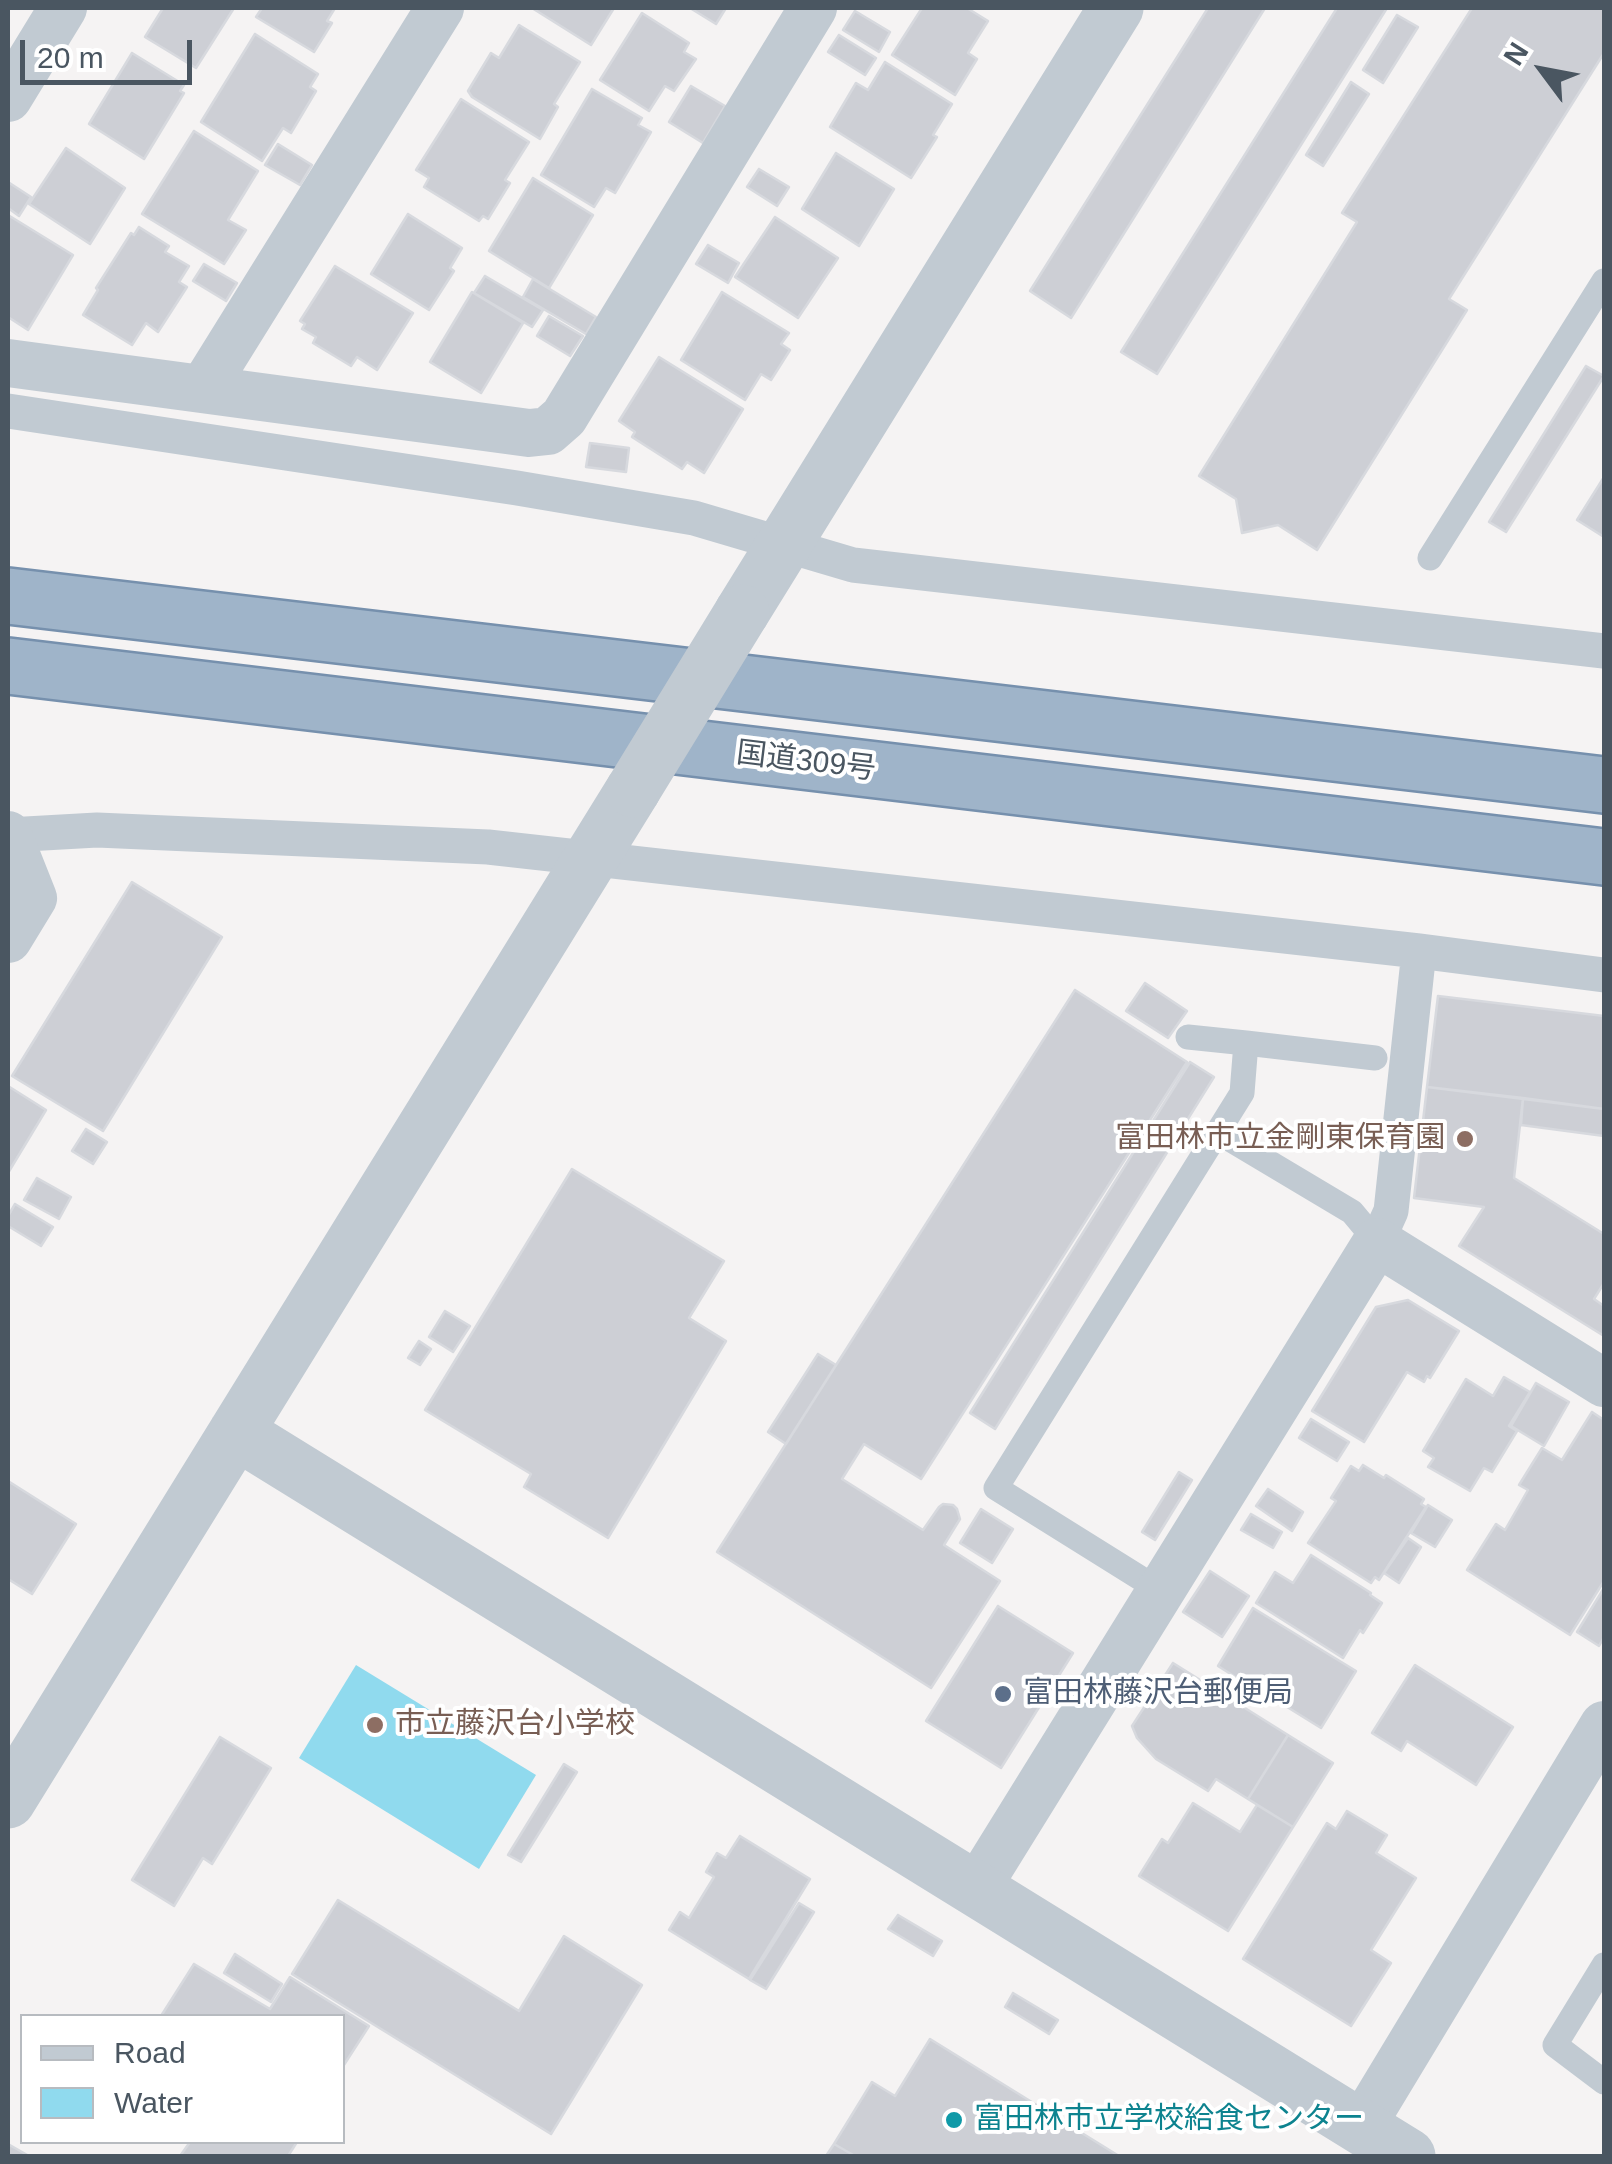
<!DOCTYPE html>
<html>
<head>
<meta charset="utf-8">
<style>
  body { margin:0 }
  #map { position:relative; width:1612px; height:2164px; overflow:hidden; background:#f5f3f3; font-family:Helvetica,sans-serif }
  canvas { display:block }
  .frame { position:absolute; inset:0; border:10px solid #4a5661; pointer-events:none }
  .legend { position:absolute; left:20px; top:2014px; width:325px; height:130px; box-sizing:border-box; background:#fff; border:2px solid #b7bbc0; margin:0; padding:12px 18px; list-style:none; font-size:30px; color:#4a5661 }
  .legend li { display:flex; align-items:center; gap:20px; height:50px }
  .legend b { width:50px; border:2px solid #b7bbc0 }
  .north { position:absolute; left:1492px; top:20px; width:100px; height:100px; -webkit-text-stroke:8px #fff; paint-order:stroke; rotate:302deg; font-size:28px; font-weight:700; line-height:40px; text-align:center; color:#4a5661 }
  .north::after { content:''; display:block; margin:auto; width:35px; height:45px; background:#4a5661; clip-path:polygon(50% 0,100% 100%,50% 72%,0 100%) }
  .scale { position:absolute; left:20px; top:40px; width:172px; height:45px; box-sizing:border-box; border:5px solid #4a5661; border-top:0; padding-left:12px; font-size:30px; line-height:35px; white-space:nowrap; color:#4a5661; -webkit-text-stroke:8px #fff; paint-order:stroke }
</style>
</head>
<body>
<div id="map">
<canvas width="1612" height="2164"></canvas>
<div class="frame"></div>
<ul class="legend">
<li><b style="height:12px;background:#c1cad2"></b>Road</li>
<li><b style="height:28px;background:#90daee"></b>Water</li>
</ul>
<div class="north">N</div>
<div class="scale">20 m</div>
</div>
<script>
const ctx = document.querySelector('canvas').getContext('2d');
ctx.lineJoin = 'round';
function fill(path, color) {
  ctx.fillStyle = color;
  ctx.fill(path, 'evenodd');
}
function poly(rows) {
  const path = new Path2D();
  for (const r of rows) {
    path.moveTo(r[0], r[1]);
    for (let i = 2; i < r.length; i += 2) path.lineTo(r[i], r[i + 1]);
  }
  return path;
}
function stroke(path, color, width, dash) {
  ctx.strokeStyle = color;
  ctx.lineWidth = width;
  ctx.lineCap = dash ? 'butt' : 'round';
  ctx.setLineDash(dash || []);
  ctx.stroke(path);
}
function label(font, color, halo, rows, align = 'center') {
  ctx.font = font + ' Helvetica,"Noto Sans JP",sans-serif';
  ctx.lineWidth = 8;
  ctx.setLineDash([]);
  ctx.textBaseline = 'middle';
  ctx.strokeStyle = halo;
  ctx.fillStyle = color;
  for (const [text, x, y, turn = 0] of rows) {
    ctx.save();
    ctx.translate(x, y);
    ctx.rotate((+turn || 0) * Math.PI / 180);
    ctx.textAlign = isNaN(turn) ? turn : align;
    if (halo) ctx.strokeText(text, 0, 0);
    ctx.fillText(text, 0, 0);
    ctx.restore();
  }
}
fill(poly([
  [356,1665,536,1775,479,1869,299,1758]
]), '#90daee');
const building = poly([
  [163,8,234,8,196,68,145,37,163,8],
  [262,8,335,8,327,21,332,23,314,52,256,17,262,8],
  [532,8,614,8,591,45,532,8],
  [690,8,726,8,716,24,690,8],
  [922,8,967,8,988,21,968,53,977,59,955,95,892,55,922,8],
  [1208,8,1265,8,1071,318,1030,291,1208,8],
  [1337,8,1387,8,1157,374,1121,352,1337,8],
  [1472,8,1604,8,1604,53,1449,299,1467,310,1317,550,1278,525,1242,533,1236,499,1199,476,1357,222,1342,213,1472,8],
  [855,11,890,32,879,52,843,30,855,11],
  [642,13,689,43,684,52,696,59,674,91,665,86,649,111,600,80,642,13],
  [1397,15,1418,27,1383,83,1363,70,1397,15],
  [519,25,580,62,554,104,558,107,540,139,472,97,468,91,491,53,499,58,519,25],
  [255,34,318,74,310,87,316,91,291,133,283,128,262,161,201,122,255,34],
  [839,35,876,58,865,75,828,52,839,35],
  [132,53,184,85,180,91,184,93,144,159,89,124,132,53],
  [885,62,952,104,933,135,937,137,911,178,830,127,856,83,868,90,885,62],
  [1351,82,1369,94,1323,166,1306,155,1351,82],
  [691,86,725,106,703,143,669,122,691,86],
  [592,89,642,118,638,125,651,132,615,193,606,188,594,207,541,175,592,89],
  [461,99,529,142,505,180,510,183,488,219,483,216,479,221,424,187,429,178,416,170,461,99],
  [194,131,258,171,228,220,246,230,224,264,142,214,194,131],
  [278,144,312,165,300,185,265,165,278,144],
  [66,148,125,188,90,244,29,204,66,148],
  [836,153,894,189,859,246,802,209,836,153],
  [759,169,789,187,777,206,747,187,759,169],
  [533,178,593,215,549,288,489,251,533,178],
  [8,182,31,197,19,216,8,208,8,182],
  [408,214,462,248,450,268,454,271,429,310,371,274,408,214],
  [8,215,73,255,28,330,8,317,8,215],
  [775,217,838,258,798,318,735,277,775,217],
  [139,227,169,246,165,252,189,266,179,282,187,287,158,332,146,323,132,345,83,315,98,290,96,288,131,233,134,235,139,227],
  [708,245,739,263,728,283,696,264,708,245],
  [204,264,237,283,226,301,193,281,204,264],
  [335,266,413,313,377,370,357,357,351,366,313,343,316,337,302,329,305,324,300,321,335,266],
  [485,276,543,310,532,327,474,293,485,276],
  [533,279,596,317,586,334,523,297,533,279],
  [472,292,523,323,481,393,430,362,472,292],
  [722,292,789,333,781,344,790,350,771,380,761,374,745,400,681,360,722,292],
  [549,316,583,336,570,356,537,336,549,316],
  [659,357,743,409,704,473,687,462,682,469,632,437,635,432,619,421,659,357],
  [1586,366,1604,376,1506,532,1489,522,1586,366],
  [590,443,629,448,626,472,586,467,590,443],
  [1604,477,1604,537,1577,520,1604,477],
  [132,882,222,937,103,1131,12,1076,132,882],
  [1145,983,1187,1011,1168,1038,1126,1011,1145,983],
  [1075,990,1187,1062,921,1479,864,1444,842,1479,923,1530,939,1507,943,1504,953,1505,957,1509,960,1519,944,1545,1000,1581,931,1688,717,1552,1075,990],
  [1438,996,1604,1016,1604,1109,1427,1087,1438,996],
  [1190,1062,1214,1077,995,1429,970,1413,1190,1062],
  [8,1086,46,1110,8,1173,8,1086],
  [1427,1087,1523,1098,1514,1178,1604,1234,1604,1283,1594,1299,1604,1306,1604,1336,1459,1246,1484,1207,1414,1198,1427,1087],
  [1523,1098,1604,1109,1604,1136,1521,1125,1523,1098],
  [86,1129,107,1142,93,1164,72,1151,86,1129],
  [572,1169,724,1261,689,1318,726,1341,608,1538,524,1487,531,1474,425,1410,572,1169],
  [37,1178,71,1197,59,1219,24,1200,37,1178],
  [15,1204,53,1227,41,1246,8,1226,8,1216,15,1204],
  [1408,1300,1459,1331,1430,1378,1427,1376,1424,1382,1407,1372,1364,1442,1312,1411,1376,1307,1408,1300],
  [445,1311,470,1326,453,1352,429,1337,445,1311],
  [419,1341,431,1349,420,1365,408,1358,419,1341],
  [818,1354,836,1365,786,1444,768,1432,818,1354],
  [1504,1377,1530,1392,1509,1426,1517,1431,1492,1472,1484,1468,1470,1491,1428,1467,1434,1458,1423,1451,1466,1379,1493,1396,1504,1377],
  [1536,1383,1569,1402,1544,1446,1511,1426,1536,1383],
  [1592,1412,1604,1420,1604,1581,1570,1635,1467,1570,1496,1524,1505,1530,1528,1490,1519,1485,1542,1448,1562,1460,1592,1412],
  [1311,1419,1349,1442,1337,1461,1299,1438,1311,1419],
  [1363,1465,1384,1478,1386,1475,1424,1499,1421,1504,1426,1507,1379,1580,1375,1577,1371,1583,1308,1543,1336,1501,1331,1498,1351,1466,1359,1471,1363,1465],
  [1179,1472,1192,1480,1155,1540,1142,1532,1179,1472],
  [8,1481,76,1524,32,1594,8,1579,8,1481],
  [1268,1489,1303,1512,1292,1531,1256,1506,1268,1489],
  [1428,1505,1452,1520,1435,1547,1411,1533,1428,1505],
  [981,1509,1013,1529,992,1563,960,1543,981,1509],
  [1251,1514,1282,1532,1273,1548,1241,1530,1251,1514],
  [1408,1538,1421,1547,1399,1583,1384,1573,1408,1538],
  [1311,1555,1371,1593,1370,1595,1382,1603,1363,1633,1360,1630,1343,1658,1256,1603,1275,1572,1293,1583,1311,1555],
  [1210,1571,1249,1596,1222,1637,1183,1612,1210,1571],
  [1604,1588,1604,1637,1599,1646,1577,1632,1604,1588],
  [998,1606,1073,1653,1001,1768,926,1721,998,1606],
  [1253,1608,1356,1671,1321,1728,1271,1697,1281,1680,1270,1674,1259,1692,1218,1666,1253,1608],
  [1173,1663,1288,1735,1248,1799,1216,1779,1208,1791,1156,1759,1137,1738,1132,1726,1173,1663],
  [1415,1665,1513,1727,1476,1785,1407,1741,1401,1751,1372,1733,1415,1665],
  [1288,1735,1333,1763,1293,1827,1248,1799,1288,1735],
  [220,1737,271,1768,212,1864,203,1858,174,1906,132,1880,220,1737],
  [564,1764,577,1772,521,1862,508,1855,564,1764],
  [1193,1803,1240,1832,1257,1805,1293,1827,1228,1931,1139,1876,1162,1839,1168,1843,1193,1803],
  [1347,1811,1387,1835,1376,1853,1416,1878,1371,1950,1391,1963,1351,2026,1243,1959,1327,1823,1336,1829,1347,1811],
  [740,1836,810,1879,749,1979,669,1930,680,1912,689,1918,714,1877,706,1872,717,1853,726,1858,740,1836],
  [338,1900,519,2011,564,1936,642,1985,551,2134,292,1974,338,1900],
  [799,1903,814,1912,766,1989,750,1980,799,1903],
  [898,1915,942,1941,933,1956,888,1929,898,1915],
  [235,1954,282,1984,271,2002,224,1973,235,1954],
  [194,1964,270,2009,290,1977,369,2026,342,2068,342,2016,161,2016,194,1964],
  [1013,1993,1058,2020,1049,2034,1005,2007,1013,1993],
  [930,2039,1119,2156,855,2156,834,2144,872,2082,895,2096,930,2039],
  [190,2142,297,2142,288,2156,180,2156,190,2142],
  [8,2144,29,2156,8,2156,8,2144],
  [834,2144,855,2156,826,2156,834,2144]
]);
fill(building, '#cdcfd5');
stroke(building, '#d7d9de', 2.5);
const trunk = poly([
  [8,596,1604,785],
  [8,666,1604,857]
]);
stroke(trunk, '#7690ad', 60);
stroke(poly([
  [1430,558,1604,281],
  [1188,1037,1246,1043],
  [1218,1132,1352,1212,1377,1242],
  [1161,1591,996,1488,1242,1093,1246,1043,1375,1058],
  [1604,1965,1555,2045,1604,2082]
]), '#c1cad2', 25);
stroke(poly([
  [8,411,517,488,694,518,853,565,1604,651],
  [8,835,97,830,488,847,1419,951,1604,975],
  [1377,1242,1391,1211,1419,951]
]), '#c1cad2', 35);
stroke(poly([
  [8,98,63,8],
  [8,363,529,433,548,431,564,417,813,8],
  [203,389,440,8],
  [8,835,33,898,8,939],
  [976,1889,1377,1242,1604,1383],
  [1361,2127,1604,1725]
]), '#c1cad2', 48);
stroke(poly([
  [742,612,1116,8],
  [236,1432,1408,2156],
  [8,1801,633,790]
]), '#c1cad2', 55);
stroke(trunk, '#9fb4c9', 55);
stroke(poly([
  [633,790,742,612]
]), '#c1cad2', 55);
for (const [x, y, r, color] of [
  [1465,1139,10,"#8d6e63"],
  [1003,1694,10,"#5c6f8a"],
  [375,1725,10,"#8d6e63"],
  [954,2120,10,"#0f9aa8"]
]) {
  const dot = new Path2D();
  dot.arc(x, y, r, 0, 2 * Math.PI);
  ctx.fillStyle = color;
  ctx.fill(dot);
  stroke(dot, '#fff', 4);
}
label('30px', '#4a5661', '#fff', [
  ["国道309号",806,762,7]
]);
label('30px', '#785e54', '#fff', [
  ["富田林市立金剛東保育園",1445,1139],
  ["市立藤沢台小学校",395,1725,"left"]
], 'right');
label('30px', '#4e5e75', '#fff', [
  ["富田林藤沢台郵便局",1023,1694]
], 'left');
label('30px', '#0d838f', '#fff', [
  ["富田林市立学校給食センター",974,2120]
], 'left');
</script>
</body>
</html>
